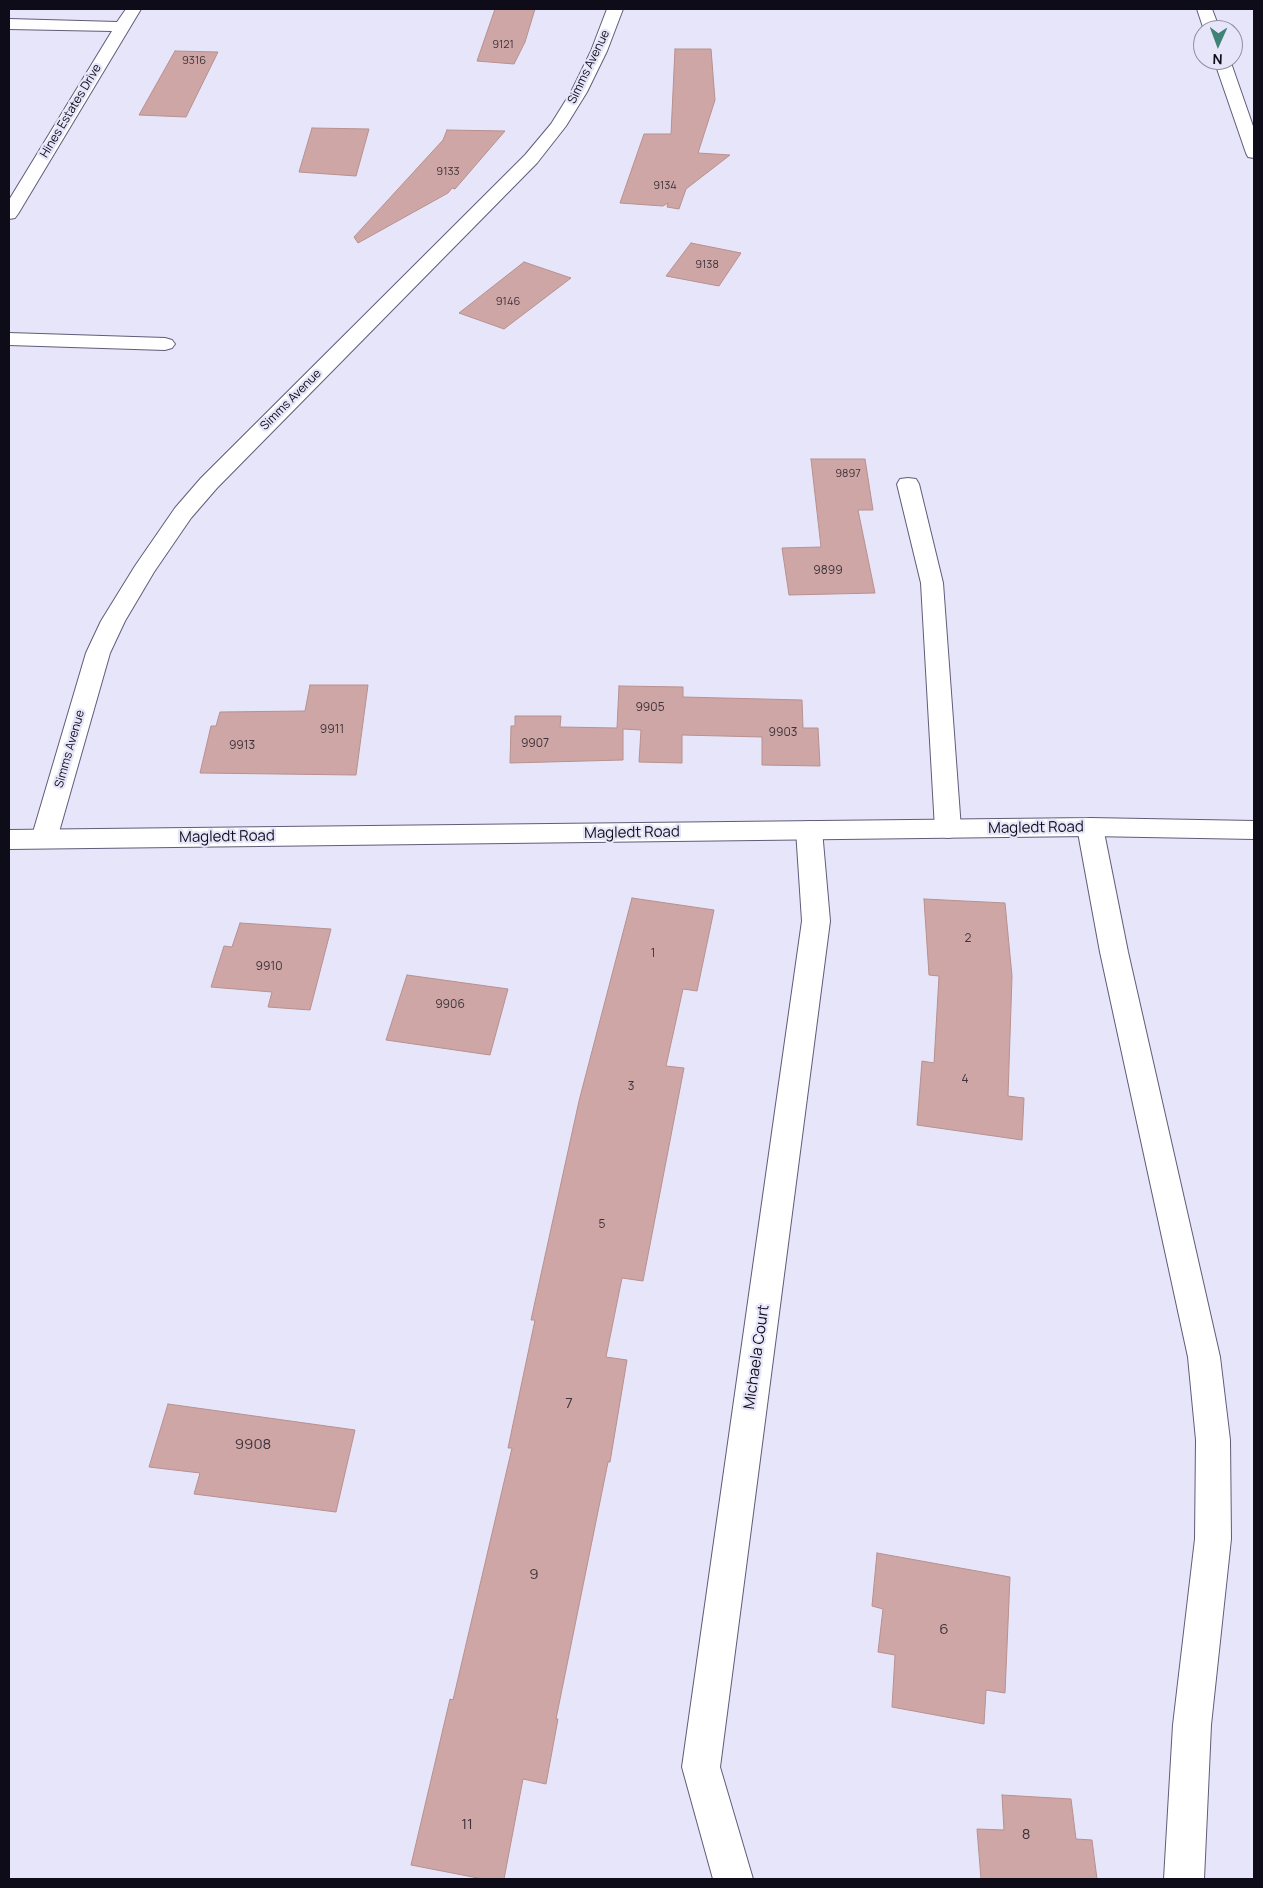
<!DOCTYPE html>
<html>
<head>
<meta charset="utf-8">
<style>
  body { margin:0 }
  #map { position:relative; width:1263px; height:1888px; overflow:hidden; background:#e7e5f9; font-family:Manrope,sans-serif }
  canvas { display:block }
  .frame { position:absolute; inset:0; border:10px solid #0e0c18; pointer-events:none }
  .north { position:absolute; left:1193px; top:20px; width:50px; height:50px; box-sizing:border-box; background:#e7e5f9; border:1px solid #908e9f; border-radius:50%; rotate:182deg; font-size:14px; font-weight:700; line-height:20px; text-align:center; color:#0e0c18 }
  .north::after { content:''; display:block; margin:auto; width:18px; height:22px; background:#3f8377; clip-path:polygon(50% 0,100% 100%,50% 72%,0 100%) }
</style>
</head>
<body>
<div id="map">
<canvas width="1263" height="1888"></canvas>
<div class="frame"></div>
<div class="north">N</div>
</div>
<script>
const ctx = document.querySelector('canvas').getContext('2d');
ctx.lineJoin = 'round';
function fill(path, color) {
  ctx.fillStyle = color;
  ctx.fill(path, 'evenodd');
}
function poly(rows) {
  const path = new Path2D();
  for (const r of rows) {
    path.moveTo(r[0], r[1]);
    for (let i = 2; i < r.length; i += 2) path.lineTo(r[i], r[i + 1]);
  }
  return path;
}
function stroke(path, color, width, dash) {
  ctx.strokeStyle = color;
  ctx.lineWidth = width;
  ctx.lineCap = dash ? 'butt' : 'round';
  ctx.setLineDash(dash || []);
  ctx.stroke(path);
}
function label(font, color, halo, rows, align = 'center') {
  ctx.font = font + ' Manrope,sans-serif';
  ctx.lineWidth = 4.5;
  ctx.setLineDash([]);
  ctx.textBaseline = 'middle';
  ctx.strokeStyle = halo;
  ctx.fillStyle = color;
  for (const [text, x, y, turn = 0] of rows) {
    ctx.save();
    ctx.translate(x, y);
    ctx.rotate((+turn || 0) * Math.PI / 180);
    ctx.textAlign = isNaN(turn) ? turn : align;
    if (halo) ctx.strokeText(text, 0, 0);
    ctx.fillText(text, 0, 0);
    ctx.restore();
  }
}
const building = poly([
  [495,9,535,9,525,42,514,64,477,61,495,9],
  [675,49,711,49,715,100,698,153,730,155,686,189,679,209,667,207,668,203,663,206,620,203,644,134,671,134,675,49],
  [175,51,218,52,186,117,139,115,175,51],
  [312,128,369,129,356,176,299,172,312,128],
  [447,130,505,131,455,189,452,188,448,193,358,243,354,237,443,140,447,130],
  [691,243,741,253,719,286,666,276,691,243],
  [524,262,571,278,504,329,459,313,524,262],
  [811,459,865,459,873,510,858,510,875,593,789,595,782,548,821,547,811,459],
  [310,685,368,685,356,775,200,773,211,726,216,726,220,712,305,711,310,685],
  [619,686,683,687,683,697,802,700,803,728,818,728,820,766,762,765,762,737,682,735,682,763,639,762,641,730,623,729,623,760,510,763,511,726,515,726,515,716,561,716,560,727,617,728,619,686],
  [632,898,714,910,697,991,683,989,666,1066,684,1068,643,1281,622,1278,606,1357,627,1360,610,1462,608,1462,556,1719,558,1719,546,1784,523,1779,504,1879,483,1879,411,1865,450,1699,453,1700,512,1448,508,1448,535,1320,531,1320,579,1101,632,898],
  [924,899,1005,903,1012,976,1008,1096,1024,1098,1022,1140,917,1125,922,1061,934,1063,939,976,929,975,924,899],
  [240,923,331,929,310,1010,268,1007,272,992,211,987,224,946,232,947,240,923],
  [407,975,508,989,490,1055,386,1040,407,975],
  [168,1404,355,1430,336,1512,194,1494,200,1473,149,1467,168,1404],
  [877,1553,1010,1577,1005,1693,986,1690,984,1724,892,1707,895,1655,878,1652,883,1609,872,1606,877,1553],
  [1002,1795,1071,1799,1076,1839,1092,1840,1097,1879,981,1879,977,1829,1004,1830,1002,1795]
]);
fill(building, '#cea6a5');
stroke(building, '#b7908f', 1);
const lane = poly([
  [1197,9,1212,9,1220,30,1204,30,1197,9],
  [1214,60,1230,60,1254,129,1254,158,1248,157,1246,153,1214,60],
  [908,478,916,479,919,484,943,583,961,829,957,836,948,838,939,836,935,829,921,583,897,484,900,479,908,478],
  [1090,818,1099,820,1103,827,1128,952,1220,1357,1230,1440,1231,1539,1211,1725,1204,1879,1164,1879,1173,1725,1195,1539,1196,1440,1188,1357,1100,952,1077,827,1081,820,1090,818]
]);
const street = poly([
  [126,9,141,9,18,214,15,218,9,219,9,200,112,31,9,29,9,19,117,22,126,9],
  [607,9,623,9,607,51,587,92,566,126,537,163,217,488,191,518,154,572,125,621,110,653,57,839,53,846,44,848,35,846,31,839,86,653,101,621,135,566,175,508,201,478,525,155,551,124,571,92,591,51,607,9],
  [9,333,165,338,172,340,175,344,172,348,165,350,9,345,9,333],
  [809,821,818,823,822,830,830,921,720,1767,753,1879,713,1879,682,1767,802,921,796,830,800,823,809,821]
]);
const secondary = poly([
  [1090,818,1254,821,1254,839,1090,836,9,849,9,830,1090,818]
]);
stroke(lane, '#605c79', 2);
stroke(street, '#605c79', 2);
stroke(secondary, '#605c79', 2);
fill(lane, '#fff');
fill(street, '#fff');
fill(secondary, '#fff');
label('11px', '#3e323b', null, [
  ["9121",503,45],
  ["9316",194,61],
  ["9133",448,172],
  ["9134",665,186],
  ["9138",707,265],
  ["9146",508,302],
  ["9897",848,474]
]);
label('12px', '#0e0c18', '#e7e5f9', [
  ["Simms Avenue",589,67,-64],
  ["Hines Estates Drive",71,111,-59],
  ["Simms Avenue",291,400,-45],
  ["Simms Avenue",70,749,-74]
]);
label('12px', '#3e323b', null, [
  ["9899",828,571],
  ["9905",650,708],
  ["9911",332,730],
  ["9903",783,733],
  ["9907",535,744],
  ["9913",242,746],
  ["2",968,939],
  ["1",653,954],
  ["9910",269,967],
  ["9906",450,1005],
  ["4",965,1080],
  ["3",631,1087],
  ["5",602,1225]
]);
label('15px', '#0e0c18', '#e7e5f9', [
  ["Magledt Road",1036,828,-1],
  ["Magledt Road",632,833,-1],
  ["Magledt Road",227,837,-1],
  ["Michaela Court",757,1357,-82]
]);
label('15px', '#3e323b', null, [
  ["7",569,1404],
  ["9908",253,1445],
  ["9",534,1575],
  ["6",944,1630],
  ["11",467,1825],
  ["8",1026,1835]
]);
</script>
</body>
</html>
